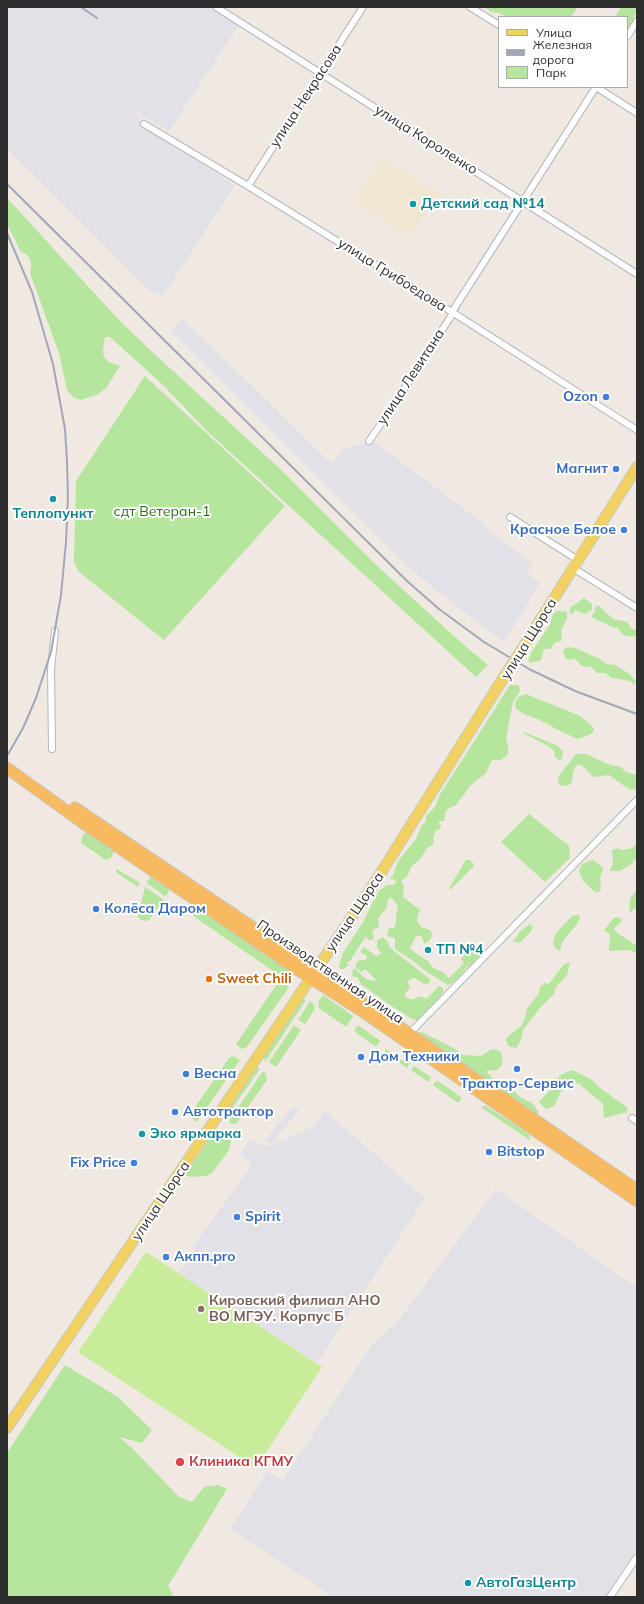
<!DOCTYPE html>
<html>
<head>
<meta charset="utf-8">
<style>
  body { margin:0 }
  #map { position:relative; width:644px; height:1604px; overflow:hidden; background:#efe9e1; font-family:Mulish,sans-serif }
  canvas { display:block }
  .frame { position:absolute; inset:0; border:8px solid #2e2e2e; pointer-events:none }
  .legend { position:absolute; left:498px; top:16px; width:130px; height:72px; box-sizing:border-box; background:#fff; border:1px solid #ababab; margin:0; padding:5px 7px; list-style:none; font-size:12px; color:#2e2e2e }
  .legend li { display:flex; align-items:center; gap:8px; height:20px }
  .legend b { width:20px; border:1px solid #ababab }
</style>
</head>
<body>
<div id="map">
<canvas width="644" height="1604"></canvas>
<div class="frame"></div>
<ul class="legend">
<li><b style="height:5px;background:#f2d163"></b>Улица</li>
<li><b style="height:5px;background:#a3a6b8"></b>Железная дорога</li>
<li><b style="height:11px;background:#b6e59e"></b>Парк</li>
</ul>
</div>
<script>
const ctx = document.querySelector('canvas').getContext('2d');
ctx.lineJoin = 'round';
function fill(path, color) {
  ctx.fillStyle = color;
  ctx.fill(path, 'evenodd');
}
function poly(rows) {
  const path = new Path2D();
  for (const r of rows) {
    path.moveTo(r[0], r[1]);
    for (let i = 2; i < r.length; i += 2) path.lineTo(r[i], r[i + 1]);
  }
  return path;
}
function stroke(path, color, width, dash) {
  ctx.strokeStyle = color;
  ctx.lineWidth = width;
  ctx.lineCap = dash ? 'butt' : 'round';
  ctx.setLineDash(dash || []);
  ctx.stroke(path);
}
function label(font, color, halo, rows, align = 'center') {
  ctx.font = font + ' Mulish,sans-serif';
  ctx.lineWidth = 4;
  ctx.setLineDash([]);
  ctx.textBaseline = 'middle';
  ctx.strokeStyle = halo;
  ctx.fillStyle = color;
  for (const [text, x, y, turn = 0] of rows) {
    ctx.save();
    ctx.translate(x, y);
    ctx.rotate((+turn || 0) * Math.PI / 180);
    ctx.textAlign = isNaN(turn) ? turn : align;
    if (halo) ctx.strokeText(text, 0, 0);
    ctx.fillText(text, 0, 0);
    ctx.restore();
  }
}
fill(poly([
  [7,7,214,7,240,23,169,131,135,111,144,127,235,185,163,296,149,290,7,149],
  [182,318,331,463,344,448,374,442,479,520,488,530,533,564,527,574,540,583,504,642,457,607,409,568,171,331],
  [293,1106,299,1110,271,1144,265,1140],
  [325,1111,425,1198,317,1363,179,1273,195,1251,192,1248,252,1165,240,1154,250,1139,266,1147,312,1128],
  [496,1189,637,1288,637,1548,606,1597,333,1597,230,1529,268,1471,283,1480,371,1346,399,1320]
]), '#e3e1e8');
fill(poly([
  [383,158,438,192,409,237,388,223,357,204,355,199]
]), '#f0e6d1');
fill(poly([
  [485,7,576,7,576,10,571,17,507,17,499,13,491,12],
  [621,7,637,7,637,13,633,16,635,19,627,34,627,17,615,17],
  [7,198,118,319,149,349,278,467,376,565,465,646,488,665,476,677,207,431,162,384,110,337,105,337,103,351,104,357,108,362,120,366,106,388,97,395,81,400,73,397,67,390,59,353,30,273,31,266,30,259,26,254,21,252,7,224],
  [145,376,285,506,164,640,78,571,74,561,76,481],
  [584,598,592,604,592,610,584,614,575,610,572,615,569,611,571,607],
  [598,605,613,619,627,622,632,629,637,630,637,637,623,635,618,628,612,627,591,617,595,612,595,607],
  [557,611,567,612,567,618,561,631,562,637,560,641,555,643,550,649,544,649,541,660,530,663,528,660,532,651,549,626,553,614],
  [566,647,575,648,600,659,606,664,615,665,631,675,631,677,636,681,633,685,631,681,612,678,605,673,597,673,591,667,582,666,574,658,570,660,566,659,563,652],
  [510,685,519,685,520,691,513,702,506,739,508,745,508,754,501,760,492,760,486,773,471,785,456,805,446,810,444,821,440,821,438,823,441,824,440,829,436,831,433,837,434,844,427,848,420,859,411,867,408,875,401,881,404,886,403,897,420,910,417,917,417,921,421,927,430,930,432,933,431,939,424,944,423,939,420,935,415,937,410,949,428,961,433,968,443,972,449,978,464,963,461,959,464,955,470,953,470,950,481,946,482,956,479,959,467,967,455,981,448,985,424,970,416,963,395,949,395,938,387,936,389,928,394,928,396,923,396,917,398,906,391,897,388,900,386,909,378,918,379,928,374,929,372,932,374,937,372,940,368,940,366,936,350,961,347,962,348,966,344,969,340,969,339,966,343,953,362,924,378,892,387,885,393,885,396,883,396,881,390,878,393,875,398,861,416,839,421,827,426,821,426,816,435,807,439,796],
  [526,694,580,716,592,726,594,731,591,734,578,739,560,731,538,719,524,714,516,709,515,703,518,697],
  [524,732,558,746,563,752,562,759,559,760,555,757,554,751,548,746,523,733],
  [576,754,586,754,610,765,621,767,626,772,636,775,637,789,630,790,609,775,593,777,584,767,578,764,573,771,572,781,568,786,559,785,558,777],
  [529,814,569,846,570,858,545,882,501,842],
  [85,833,89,833,115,850,111,858,106,860,81,843,82,836],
  [637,844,637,860,634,860,632,864,620,871,610,871,613,863,612,850,619,848,622,850,632,848],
  [466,860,470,860,473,863,474,866,450,890,449,888],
  [593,860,601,866,603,869,600,877,601,889,599,892,595,892,583,881,579,871,582,864],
  [116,869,139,882,139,885,138,887,135,885,116,872],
  [151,877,168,888,169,891,167,895,164,896,147,883,147,881],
  [145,887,164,900,149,920,146,921,141,920,138,917],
  [637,889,637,906,631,912,629,910,630,899],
  [192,905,292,972,293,975,292,978,289,981,286,980,186,911,190,906],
  [578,914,580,917,577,924,562,942,560,951,556,949,553,943,556,933,571,917],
  [617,917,622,919,621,923,617,925,614,929,616,932,634,944,637,944,637,953,629,950,609,951,610,935,604,930,614,918],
  [530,924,533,927,530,933,519,943,513,941,518,935,520,931],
  [383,937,388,942,390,948,430,979,429,983,426,985,415,978,410,979,408,982,410,988,405,993,406,997,411,1000,421,996,426,999,439,986,443,988,443,992,440,997,419,1021,412,1019,390,1005,362,985,357,977,353,977,352,972,354,968,366,979,373,981,376,980,365,969,362,972,356,968,356,963,360,960,366,960,367,956,360,952,364,947,376,956,382,953,377,948,377,940],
  [570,962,567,975,556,987,554,994,540,1008,523,1030,521,1040,516,1048,508,1046,506,1038,521,1026,525,1019,526,1010,539,993,540,987,545,983,549,984,563,965],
  [279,981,289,987,247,1047,242,1049,240,1048,236,1044],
  [323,995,353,1016,346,1027,319,1008,318,1002],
  [302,998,306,1000,265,1062,264,1056],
  [310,1001,313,1003,315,1009,305,1024,298,1020],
  [294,1025,301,1030,276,1067,269,1062],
  [358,1025,380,1041,376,1047,354,1031],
  [422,1032,457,1050,463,1055,481,1056,488,1051,493,1049,500,1051,503,1059,501,1066,496,1071,492,1070,486,1071,493,1079,490,1085,419,1033],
  [386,1049,402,1061,404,1059,410,1063,407,1068,384,1052],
  [233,1056,240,1060,197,1122,189,1116,229,1058],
  [414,1066,431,1077,428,1082,411,1070],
  [258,1068,260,1069,226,1117,225,1113,255,1069],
  [573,1070,592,1080,600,1088,628,1108,627,1112,604,1118,603,1104,578,1083,566,1086,560,1093,555,1105,546,1109,539,1102,551,1089,560,1075],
  [263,1071,266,1074,267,1080,236,1124,231,1124,229,1121],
  [437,1080,462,1098,458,1103,433,1085],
  [503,1083,505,1089,512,1089,520,1097,532,1103,539,1112,536,1114,497,1091,498,1085],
  [483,1106,486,1106,529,1134,530,1140,482,1108],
  [216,1129,231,1140,229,1150,212,1173,206,1176,190,1177,185,1175],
  [65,1365,118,1397,152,1430,142,1443,119,1437,131,1447,179,1497,192,1502,204,1487,218,1485,227,1489,168,1586,174,1597,7,1597,7,1453]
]), '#b6e59e');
fill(poly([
  [146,1252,322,1367,256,1468,78,1352]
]), '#c9ec9a');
const minor = poly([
  [216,7,637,274],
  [470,7,499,25],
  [627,37,637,21],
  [596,87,637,113],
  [144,124,248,186,452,312,637,430],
  [248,186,363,7],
  [452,312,596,87],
  [369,441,390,411,453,313],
  [510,517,578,560],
  [573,568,637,608],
  [52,749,51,669,55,631],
  [409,1034,637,800],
  [632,1118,637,1121],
  [610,1597,637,1557]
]);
const primary = poly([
  [522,649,637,467],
  [7,1428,372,887,504,677]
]);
const trunk = poly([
  [7,768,86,825,292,966,359,1009,637,1201],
  [75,808,337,984,637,1190]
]);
stroke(minor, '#b4b7c1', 8);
stroke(primary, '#c9c9c9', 12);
stroke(trunk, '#c9c9c9', 13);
stroke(minor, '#fff', 6);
stroke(primary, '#f2d163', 10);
stroke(trunk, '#f8ba60', 11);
stroke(poly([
  [81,7,97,18],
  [7,184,407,581,439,609,484,642,529,669,575,691,637,714],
  [7,233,32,292,53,364,65,429,67,461,68,497,66,542,61,595,51,652,36,698,23,728,7,756]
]), '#a3a6b8', 2);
const primaryBridge = poly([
  [504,677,522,649]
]);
stroke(primaryBridge, '#c9c9c9', 12, []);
stroke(primaryBridge, '#f2d163', 10);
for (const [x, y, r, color] of [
  [413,204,4,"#0f9aa8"],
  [606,397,4,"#3f7fe0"],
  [616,469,4,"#3f7fe0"],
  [53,499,4,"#0f9aa8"],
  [624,530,4,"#3f7fe0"],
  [96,909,4,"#3f7fe0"],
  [428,950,4,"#0f9aa8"],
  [209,979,4,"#e8710a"],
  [361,1057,4,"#3f7fe0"],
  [517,1069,4,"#3f7fe0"],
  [186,1074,4,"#3f7fe0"],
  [175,1112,4,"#3f7fe0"],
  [142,1134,4,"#0f9aa8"],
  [489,1152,4,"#3f7fe0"],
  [134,1163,4,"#3f7fe0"],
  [237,1217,4,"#3f7fe0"],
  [166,1257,4,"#3f7fe0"],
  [201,1309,4,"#8d6e63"],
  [180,1462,5,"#e0444e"],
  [468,1583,4,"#0f9aa8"]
]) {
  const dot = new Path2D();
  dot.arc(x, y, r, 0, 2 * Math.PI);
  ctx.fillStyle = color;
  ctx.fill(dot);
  stroke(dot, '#fff', 1.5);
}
label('14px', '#2e2e2e', '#fff', [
  ["улица Некрасова",306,96,-57],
  ["улица Короленко",426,140,32],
  ["улица Грибоедова",392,275,32],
  ["улица Левитана",411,377,-57],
  ["улица Щорса",529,639,-58],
  ["улица Щорса",355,912,-56],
  ["Производственная улица",330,972,34],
  ["улица Щорса",161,1201,-56]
]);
label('bold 14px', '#0d838f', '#fff', [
  ["Детский сад №14",421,204],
  ["Теплопункт",53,514,"center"],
  ["ТП №4",436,950],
  ["Эко ярмарка",150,1134],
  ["АвтоГазЦентр",476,1583]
], 'left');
label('bold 14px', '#366cbe', '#fff', [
  ["Ozon",598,397,"right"],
  ["Магнит",608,469,"right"],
  ["Красное Белое",616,530,"right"],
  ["Колёса Даром",104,909],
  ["Дом Техники",369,1057],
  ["Весна",194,1074],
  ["Трактор-Сервис",517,1084,"center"],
  ["Автотрактор",183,1112],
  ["Bitstop",497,1152],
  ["Fix Price",126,1163,"right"],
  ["Spirit",245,1217],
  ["Акпп.pro",174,1257]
], 'left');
label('14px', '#2c6e1b', '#fff', [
  ["сдт Ветеран-1",162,512]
]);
label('bold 14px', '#c56008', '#fff', [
  ["Sweet Chili",217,979]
], 'left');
label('bold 14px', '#785e54', '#fff', [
  ["Кировский филиал АНО",209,1301],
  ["ВО МГЭУ. Корпус Б",209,1317]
], 'left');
label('bold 14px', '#be3a42', '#fff', [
  ["Клиника КГМУ",189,1462]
], 'left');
</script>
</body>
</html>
